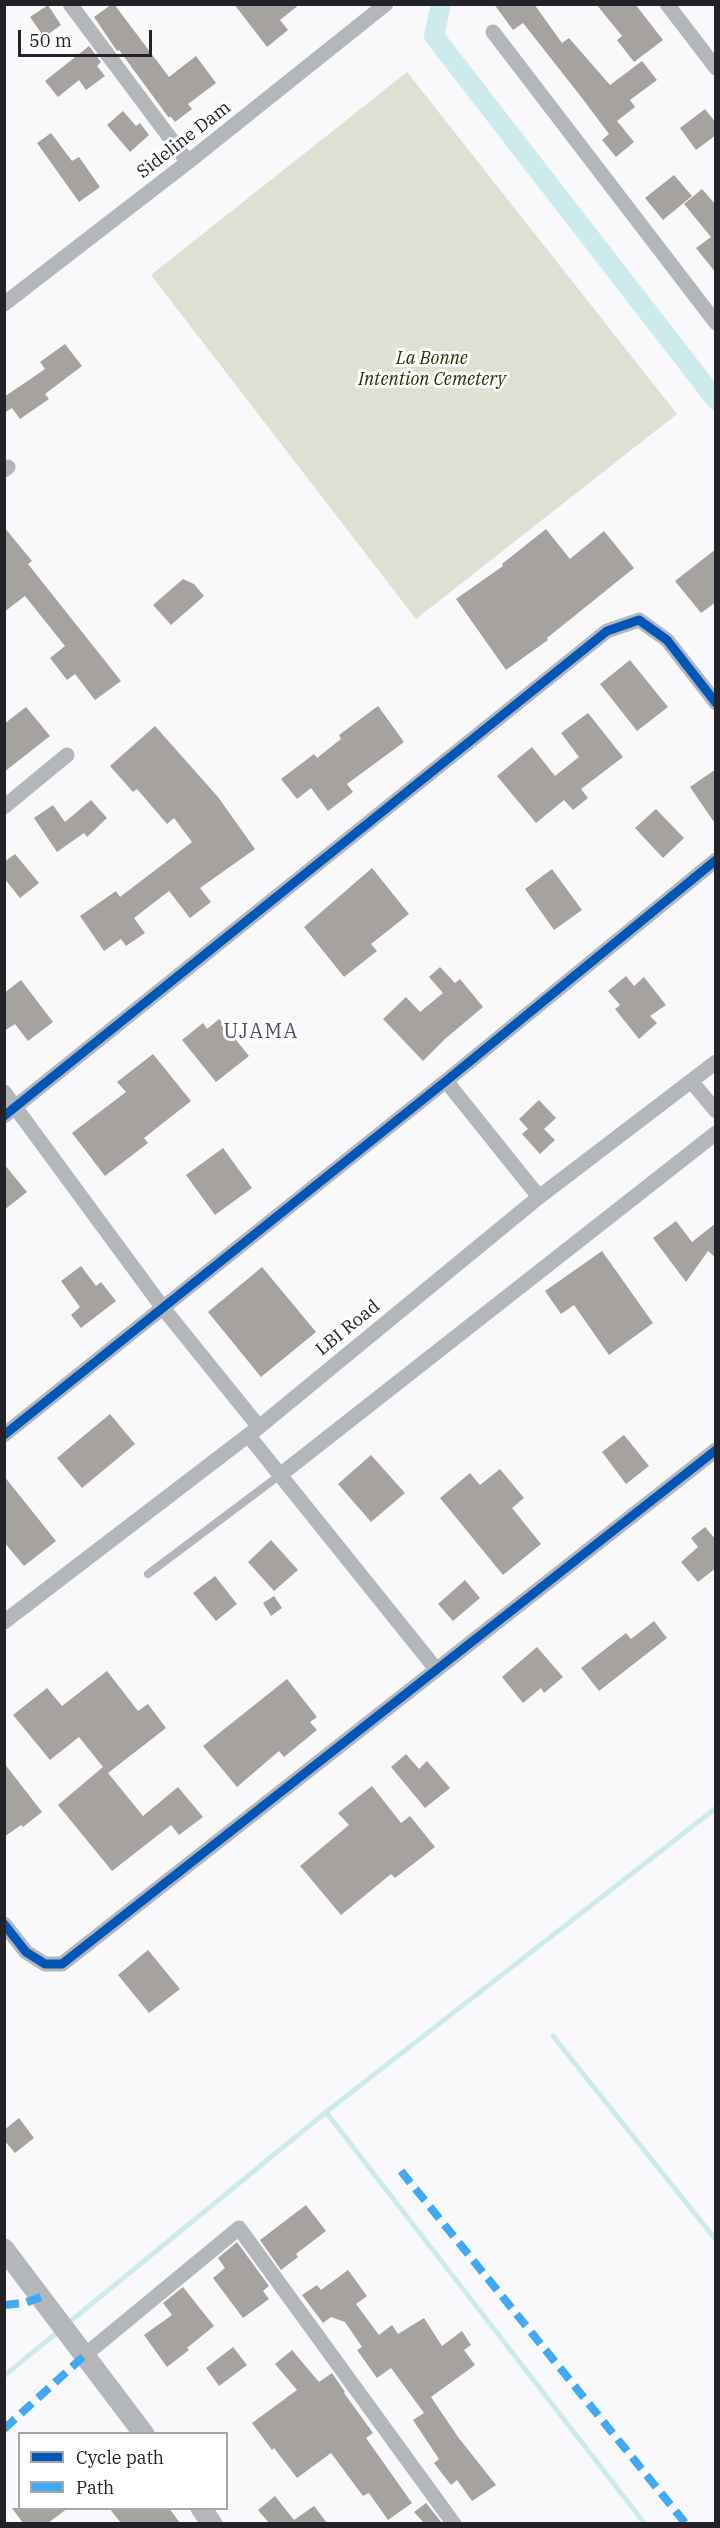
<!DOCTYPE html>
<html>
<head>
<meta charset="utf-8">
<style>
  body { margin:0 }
  #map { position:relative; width:720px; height:2528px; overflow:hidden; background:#f9f8fb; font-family:"IBM Plex Serif",serif }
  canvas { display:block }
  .frame { position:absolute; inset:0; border:6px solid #232229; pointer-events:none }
  .legend { position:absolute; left:18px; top:2432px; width:210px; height:78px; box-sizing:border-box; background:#fff; border:2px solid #a7a7a9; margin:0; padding:8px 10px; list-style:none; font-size:18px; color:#232229 }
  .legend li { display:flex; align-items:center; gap:12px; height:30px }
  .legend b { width:30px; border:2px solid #a7a7a9 }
  .scale { position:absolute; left:18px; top:30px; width:134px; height:27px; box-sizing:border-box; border:3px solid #232229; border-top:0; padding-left:8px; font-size:18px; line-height:21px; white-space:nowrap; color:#232229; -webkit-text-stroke:4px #fff; paint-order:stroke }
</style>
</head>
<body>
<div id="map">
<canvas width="720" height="2528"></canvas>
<div class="frame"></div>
<ul class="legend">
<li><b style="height:8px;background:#0057b8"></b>Cycle path</li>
<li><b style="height:8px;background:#3fa9f5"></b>Path</li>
</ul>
<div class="scale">50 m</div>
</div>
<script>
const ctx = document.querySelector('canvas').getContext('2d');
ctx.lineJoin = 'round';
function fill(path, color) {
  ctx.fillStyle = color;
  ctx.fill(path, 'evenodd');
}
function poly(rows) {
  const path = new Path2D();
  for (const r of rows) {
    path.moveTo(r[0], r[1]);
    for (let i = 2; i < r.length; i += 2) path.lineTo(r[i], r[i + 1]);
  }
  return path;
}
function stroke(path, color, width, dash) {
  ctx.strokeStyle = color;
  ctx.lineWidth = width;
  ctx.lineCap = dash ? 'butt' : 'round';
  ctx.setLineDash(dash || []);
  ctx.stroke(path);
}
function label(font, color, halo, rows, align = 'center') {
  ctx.font = font + ' "IBM Plex Serif",serif';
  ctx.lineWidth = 6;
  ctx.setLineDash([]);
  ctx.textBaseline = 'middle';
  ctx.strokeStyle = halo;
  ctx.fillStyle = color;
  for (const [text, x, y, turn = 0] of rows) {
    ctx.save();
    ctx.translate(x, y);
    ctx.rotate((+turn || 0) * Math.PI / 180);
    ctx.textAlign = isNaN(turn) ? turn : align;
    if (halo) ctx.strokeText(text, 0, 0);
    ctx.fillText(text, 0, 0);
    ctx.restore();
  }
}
fill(poly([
  [407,72,677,414,416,619,151,275]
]), '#dfdfd4');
stroke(poly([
  [553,2036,716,2240],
  [326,2112,645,2524],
  [67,2324,326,2112,716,1808],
  [4,2376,60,2330]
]), '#cdebec', 5);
stroke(poly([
  [441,4,434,36,716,400]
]), '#cdebec', 20);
fill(poly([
  [112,4,114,4,169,77,196,56,216,83,188,104,192,109,175,122,170,116,169,118,119,50,117,51,94,17],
  [234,4,300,4,280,20,288,30,267,47],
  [494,4,534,4,562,43,569,38,610,85,642,61,657,80,630,100,635,107,617,121,634,142,616,157,602,140,609,134,582,98,523,23,513,30],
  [596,4,635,4,663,40,634,62,617,40,622,36],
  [48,5,61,25,44,37,30,17],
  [89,46,101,62,97,66,105,76,86,90,79,80,58,97,45,81],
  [705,109,716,123,716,135,696,150,680,128],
  [123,111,136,126,140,123,149,135,130,152,107,125],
  [51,133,72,161,79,157,100,187,79,202,37,143],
  [674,175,692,196,663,220,645,198],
  [702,189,716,205,716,273,696,248,711,237,684,204],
  [65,344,82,366,45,394,49,399,20,419,12,408,4,413,4,397,45,369,40,362],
  [4,527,32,561,28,564,121,681,95,700,75,674,67,680,50,658,65,646,25,596,4,612],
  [546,529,570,559,604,531,634,568,547,638,548,640,506,670,456,599,503,566,502,564],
  [716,549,716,602,701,613,675,581],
  [183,579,194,584,204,596,171,625,153,605],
  [630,660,668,707,637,731,600,684],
  [378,706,404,742,347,784,353,792,328,811,311,788,297,799,281,779,314,754,317,758,341,739,339,735],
  [26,707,50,736,4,772,4,724],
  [588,713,623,757,581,789,588,798,573,810,564,800,536,823,497,776,532,747,555,776,579,757,561,733],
  [155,726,218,797,255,849,200,888,211,902,190,918,169,891,134,918,145,933,126,946,121,939,104,951,80,916,116,891,120,897,192,842,174,818,167,824,137,789,133,792,110,766],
  [716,769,716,825,690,787],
  [91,800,107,818,87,837,84,833,57,852,34,818,53,805,65,822],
  [656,809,684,838,663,858,635,828],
  [15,854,39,883,20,898,4,878,4,862],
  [372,868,409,914,371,944,377,951,344,977,304,927],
  [552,869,582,910,554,930,525,889],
  [440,967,455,983,460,979,483,1007,445,1039,423,1061,383,1019,406,997,420,1012,443,993,429,977],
  [626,976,634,986,644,977,666,1005,650,1016,657,1023,639,1039,615,1009,620,1005,608,991],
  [21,980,53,1022,28,1041,15,1024,4,1031,4,993],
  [219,1019,249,1056,216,1082,182,1040,203,1023,207,1029],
  [153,1054,191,1101,144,1138,148,1143,105,1176,72,1133,126,1092,117,1082],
  [539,1100,556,1118,544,1129,555,1140,540,1154,522,1134,528,1129,519,1119],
  [223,1148,252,1188,215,1215,186,1175],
  [4,1164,27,1192,4,1210],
  [676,1221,692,1242,716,1223,716,1258,708,1251,686,1282,653,1238],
  [602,1251,653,1323,609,1355,574,1305,561,1314,545,1291],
  [81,1266,96,1286,101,1282,116,1301,81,1328,71,1315,80,1307,61,1281],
  [262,1267,316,1332,261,1377,208,1312],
  [110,1414,135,1444,82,1488,57,1458],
  [624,1435,649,1466,626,1484,602,1452],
  [371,1455,405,1493,371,1522,338,1484],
  [500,1469,524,1498,512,1508,541,1544,503,1575,440,1498,470,1473,480,1485],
  [4,1476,56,1541,24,1566,4,1542],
  [705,1527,716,1540,716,1568,698,1582,681,1562,698,1547,691,1538],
  [271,1540,298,1570,274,1591,248,1562],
  [215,1576,237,1604,216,1621,193,1593],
  [465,1580,480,1598,453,1621,438,1604],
  [274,1596,282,1608,271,1616,263,1603],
  [654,1621,667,1638,599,1691,581,1668,626,1633,631,1639],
  [537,1647,563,1677,544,1693,541,1688,523,1703,502,1677],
  [107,1671,138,1711,148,1704,166,1728,108,1773,143,1816,178,1787,203,1817,179,1835,171,1825,112,1871,58,1805,103,1767,79,1737,50,1760,13,1715,47,1688,62,1706],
  [287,1679,317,1717,310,1722,317,1730,284,1757,279,1751,237,1787,203,1746],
  [406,1754,419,1769,427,1761,450,1788,425,1808,391,1767],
  [4,1763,42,1812,23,1827,21,1825,4,1837],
  [372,1786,401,1823,410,1816,435,1847,395,1878,391,1874,341,1915,300,1866,349,1825,338,1813],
  [148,1950,180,1989,149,2013,118,1975],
  [19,2118,34,2138,15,2153,4,2140,4,2130],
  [306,2205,326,2231,296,2254,298,2257,281,2270,260,2240],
  [237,2242,269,2286,263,2291,269,2299,243,2318,213,2278,225,2268,218,2258],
  [348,2270,367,2296,356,2304,379,2335,392,2325,398,2334,424,2318,442,2346,462,2331,471,2345,464,2350,475,2365,431,2397,458,2437,496,2485,472,2501,457,2480,451,2485,434,2463,439,2459,413,2420,424,2413,391,2368,377,2378,357,2350,362,2347,345,2322,331,2317,323,2323,302,2295,317,2285,321,2290],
  [183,2287,214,2326,187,2348,189,2350,167,2367,144,2335,172,2315,163,2303],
  [233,2347,247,2365,219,2386,206,2368],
  [292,2350,319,2382,332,2373,345,2392,344,2393,373,2433,366,2438,412,2503,388,2520,369,2493,363,2496,331,2453,297,2478,274,2448,272,2450,252,2423,297,2390,275,2364],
  [275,2496,294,2520,314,2506,327,2523,269,2523,258,2510],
  [426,2503,442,2523,424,2523,414,2512],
  [12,2508,68,2508,48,2523,23,2523],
  [109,2508,169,2508,180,2523,121,2523]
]), '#a6a29f');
stroke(poly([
  [148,1574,280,1475]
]), '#b3b7ba', 8);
stroke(poly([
  [70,4,188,162],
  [667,4,716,68],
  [493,32,716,323],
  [4,304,188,162,386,4],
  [4,470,8,467],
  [4,807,67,755],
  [446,1081,539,1197],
  [691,1081,716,1111],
  [4,1092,163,1308,259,1427],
  [4,1116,607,631,639,620,667,640,716,703],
  [4,1435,446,1081,716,860],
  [248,1435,436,1669],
  [280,1475,716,1133],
  [4,1622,259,1427,539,1197,716,1062],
  [4,1924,26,1952,45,1964,62,1964,716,1450],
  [85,2355,239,2228,454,2524]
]), '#b3b7ba', 15);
stroke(poly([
  [4,2249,144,2434],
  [201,2508,212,2524]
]), '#b3b7b9', 21);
stroke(poly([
  [401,2171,686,2524],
  [4,2305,25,2303,41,2297],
  [4,2429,85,2355]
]), '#3fa9f5', 8, [15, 8]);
stroke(poly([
  [4,1116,607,631,639,620,667,640,716,703],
  [4,1435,446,1081,716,860],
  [4,1924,26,1952,45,1964,62,1964,716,1450]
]), '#0057b8', 9);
label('18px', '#232229', '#fff', [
  ["Sideline Dam",184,140,-38],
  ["LBI Road",348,1328,-39]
]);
label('italic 18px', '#2c2e04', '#fff', [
  ["La Bonne",432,359],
  ["Intention Cemetery",432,380]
]);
ctx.letterSpacing = '1.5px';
label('20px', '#535061', '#fff', [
  ["UJAMA",261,1032]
]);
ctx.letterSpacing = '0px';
</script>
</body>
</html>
